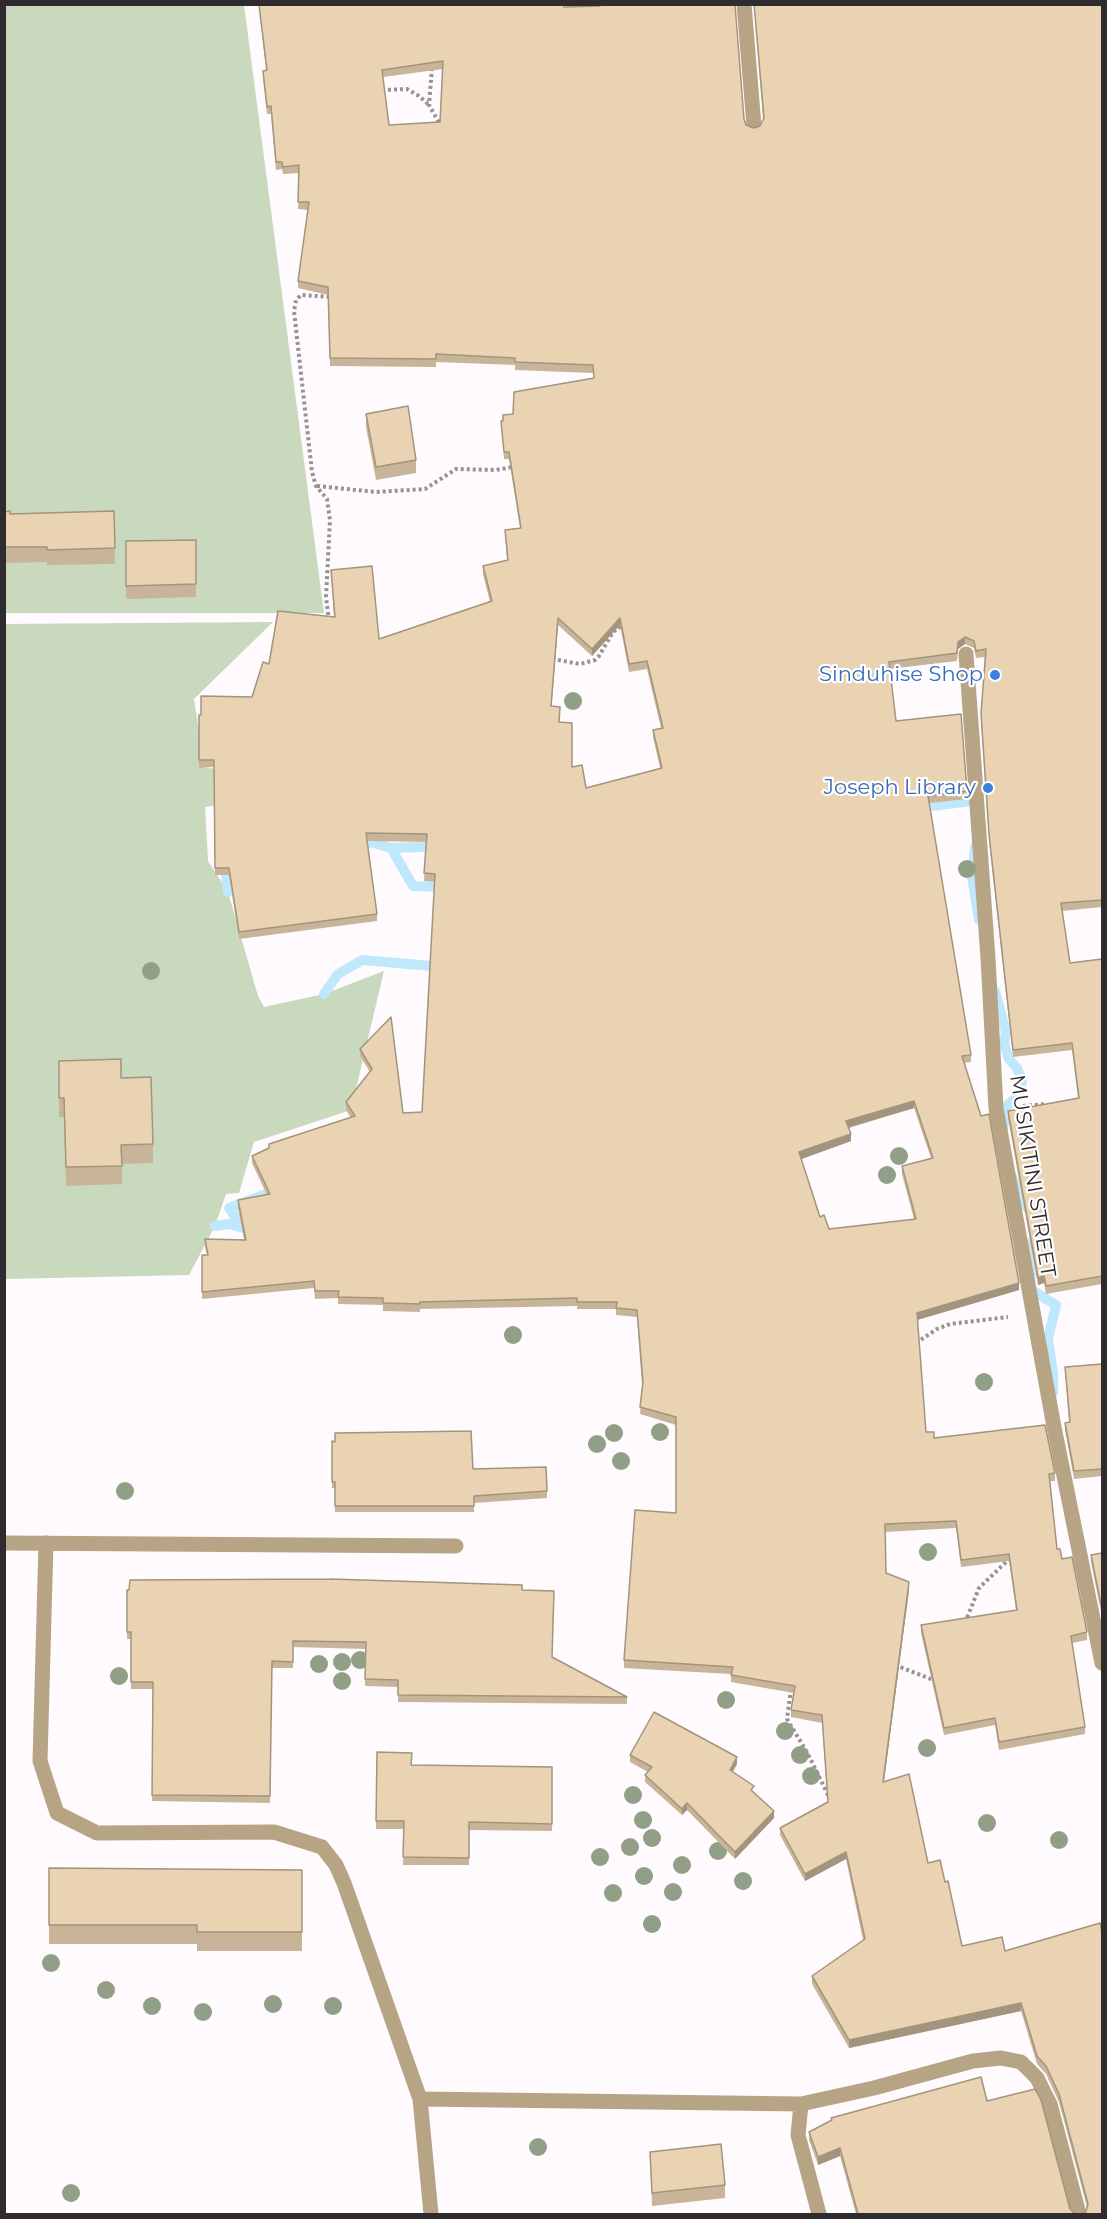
<!DOCTYPE html>
<html>
<head>
<meta charset="utf-8">
<style>
  body { margin:0 }
  #map { position:relative; width:1107px; height:2219px; overflow:hidden; background:#fefafe; font-family:Montserrat,sans-serif }
  canvas { display:block }
  .frame { position:absolute; inset:0; border:6px solid #2f2b2f; pointer-events:none }
</style>
</head>
<body>
<div id="map">
<canvas width="1107" height="2219"></canvas>
<div class="frame"></div>
</div>
<script>
const ctx = document.querySelector('canvas').getContext('2d');
ctx.lineJoin = 'round';
function fill(path, color) {
  ctx.fillStyle = color;
  ctx.fill(path, 'evenodd');
}
function poly(rows) {
  const path = new Path2D();
  for (const r of rows) {
    path.moveTo(r[0], r[1]);
    for (let i = 2; i < r.length; i += 2) path.lineTo(r[i], r[i + 1]);
  }
  return path;
}
function stroke(path, color, width, dash) {
  ctx.strokeStyle = color;
  ctx.lineWidth = width;
  ctx.lineCap = dash ? 'butt' : 'round';
  ctx.setLineDash(dash || []);
  ctx.stroke(path);
}
function label(font, color, halo, rows, align = 'center') {
  ctx.font = font + ' Montserrat,sans-serif';
  ctx.lineWidth = 4.5;
  ctx.setLineDash([]);
  ctx.textBaseline = 'middle';
  ctx.strokeStyle = halo;
  ctx.fillStyle = color;
  for (const [text, x, y, turn = 0] of rows) {
    ctx.save();
    ctx.translate(x, y);
    ctx.rotate((+turn || 0) * Math.PI / 180);
    ctx.textAlign = isNaN(turn) ? turn : align;
    if (halo) ctx.strokeText(text, 0, 0);
    ctx.fillText(text, 0, 0);
    ctx.restore();
  }
}
fill(poly([
  [4,5,244,5,324,613,5,613],
  [273,622,194,699,205,768,261,771,259,799,205,807,208,861,228,892,258,996,264,1007,324,994,384,971,351,1110,254,1142,239,1193,226,1194,215,1226,189,1275,5,1279,4,624]
]), '#c9d9be');
stroke(poly([
  [916,808,972,801],
  [975,847,972,877,979,920],
  [354,848,371,842,391,848,413,886,449,887],
  [391,848,425,847,432,832],
  [228,892,226,873,236,870],
  [995,991,1006,1032,1004,1044,1009,1059,1017,1068,1022,1080,1020,1093,1006,1107,1003,1128],
  [324,994,338,974,362,960,444,967],
  [1012,1177,1028,1209],
  [215,1226,229,1224,243,1228,229,1208,280,1189],
  [1032,1242,1030,1289,1056,1305,1048,1339,1053,1373,1053,1393]
]), '#c0e8fc', 10);
stroke(poly([
  [432,68,429,105,441,126],
  [382,90,407,89,419,96,429,105],
  [317,486,376,492,425,489,456,469,496,470,512,467],
  [329,621,326,597,330,520,327,499,316,486,312,472,294,311,296,300,301,295,332,297],
  [552,659,580,664,595,660,599,656,613,632,618,628,625,626],
  [1023,1106,1045,1104],
  [916,1343,937,1329,950,1324,1008,1317],
  [965,1623,979,1588,1006,1562,1010,1560],
  [895,1665,936,1681],
  [791,1689,787,1719,808,1754,830,1799]
]), '#969296', 4, [3, 3]);
stroke(poly([
  [4,1543,456,1546],
  [46,1543,40,1761,57,1813,97,1833,274,1832,322,1847,336,1865,344,1883,420,2099,431,2214],
  [420,2099,801,2104,874,2088,973,2061,1001,2058,1021,2062,1037,2078,1050,2104,1079,2214],
  [801,2104,798,2135,819,2214]
]), '#b7a484', 15);
stroke(poly([
  [744,4,754,126],
  [966,654,988,958,996,1108,1054,1427,1102,1663]
]), '#b7a484', 15);
ctx.fillStyle = '#929f87';
for (const [x, y] of [
  [573,701],
  [967,869],
  [151,971],
  [899,1156],
  [887,1175],
  [513,1335],
  [984,1382],
  [660,1432],
  [614,1433],
  [597,1444],
  [621,1461],
  [125,1491],
  [928,1552],
  [360,1660],
  [342,1662],
  [319,1664],
  [119,1676],
  [342,1681],
  [726,1700],
  [785,1731],
  [927,1748],
  [800,1755],
  [811,1776],
  [633,1795],
  [643,1820],
  [987,1823],
  [652,1838],
  [1059,1840],
  [630,1847],
  [718,1851],
  [600,1857],
  [682,1865],
  [644,1876],
  [743,1881],
  [673,1892],
  [613,1893],
  [652,1924],
  [51,1963],
  [106,1990],
  [273,2004],
  [152,2006],
  [333,2006],
  [203,2012],
  [538,2147],
  [71,2193]
]) {
  ctx.beginPath();
  ctx.arc(x, y, 9, 0, 2 * Math.PI);
  ctx.fill();
}
fill(poly([
  [754,4,1102,4,1102,907,1062,911,1070,963,1102,959,1102,1284,1046,1294,1044,1283,1038,1285,1008,1118,1008,1111,1078,1098,1072,1050,1013,1057,989,841,981,720,985,657,976,658,974,648,965,644,958,649,957,661,889,669,896,721,967,791,967,799,929,803,971,1055,971,1062,964,1063,1019,1290,917,1320,926,1432,934,1438,1055,1473,1055,1481,1050,1481,1057,1549,1062,1559,1087,1632,1087,1640,1072,1643,1085,1727,1085,1734,999,1750,995,1725,944,1735,921,1633,921,1625,1016,1610,1009,1561,961,1567,956,1528,885,1532,886,1573,909,1590,884,1781,928,1863,945,1882,962,1946,1005,1951,1100,1923,1102,2214,1085,2214,1087,2207,1059,2102,1046,2074,1037,2064,1021,2011,849,2048,812,1984,812,1976,863,1940,846,1859,805,1881,780,1835,780,1828,828,1802,822,1723,791,1717,791,1710,794,1693,731,1682,731,1674,624,1668,624,1660,676,1513,676,1425,640,1414,642,1386,637,1317,616,1315,616,1309,577,1309,577,1306,420,1309,420,1312,383,1311,383,1305,338,1304,338,1298,315,1299,314,1288,202,1299,202,1255,207,1255,205,1247,205,1239,244,1240,238,1208,238,1200,267,1195,252,1163,252,1156,351,1118,346,1110,346,1102,370,1072,360,1056,360,1049,403,1113,422,1112,435,882,424,881,426,842,367,841,377,914,377,921,239,939,229,875,215,875,214,767,199,768,199,715,201,715,252,697,269,664,334,617,331,570,379,639,490,602,483,574,483,566,507,560,505,530,520,528,509,459,504,459,501,421,513,414,594,378,593,373,515,370,515,365,436,362,436,367,330,366,328,295,298,288,298,281,308,210,298,209,299,173,283,174,282,169,276,170,271,114,267,114,263,78,263,71,266,70,259,5,564,7,744,119,746,125,754,128,760,126,763,119],
  [443,69,440,122,389,125,383,77],
  [558,625,592,656,620,625,629,672,647,669,661,728,653,730,653,737,660,768,586,788,572,767,560,722,551,706],
  [914,1108,931,1158,902,1166,902,1174,914,1219,829,1229,820,1217,801,1159,851,1141,849,1128],
  [366,414,416,460,416,473,376,480,366,427],
  [114,511,115,564,47,565,47,562,4,563,4,512,10,514],
  [196,540,196,597,126,599,126,541],
  [59,1061,121,1078,153,1144,153,1163,122,1164,122,1184,66,1186,64,1117,59,1117],
  [1102,1364,1102,1476,1074,1479,1065,1430,1065,1423,1069,1422,1065,1367],
  [332,1441,473,1469,547,1491,547,1498,474,1503,474,1512,335,1512,335,1488,332,1488],
  [1102,1553,1102,1617,1091,1562,1091,1555],
  [522,1590,552,1657,627,1697,627,1704,398,1702,398,1687,365,1686,365,1649,293,1647,293,1668,272,1668,270,1803,152,1801,153,1689,131,1689,131,1639,127,1639,127,1597],
  [377,1752,411,1765,552,1767,552,1831,469,1830,469,1865,403,1865,404,1829,376,1829],
  [630,1755,737,1764,732,1772,754,1792,774,1818,735,1859,687,1810,682,1815,645,1782,645,1775,648,1772,630,1762],
  [49,1868,302,1870,302,1951,197,1951,197,1944,49,1944],
  [987,2101,1070,2209,1075,2214,856,2214,840,2156,818,2165,809,2140,809,2132,831,2120,831,2118],
  [650,2152,725,2185,725,2198,652,2206]
]), '#c8b599');
fill(poly([
  [558,618,558,625,551,714,551,706],
  [620,618,620,625,592,656,592,649],
  [965,637,965,644,958,649,957,661,958,642],
  [914,1101,914,1108,846,1128,846,1121],
  [851,1134,851,1141,799,1160,799,1152],
  [1044,1276,1044,1283,1038,1285,1038,1278],
  [1019,1283,1019,1290,917,1320,917,1313],
  [909,1582,909,1590,883,1789,883,1782],
  [737,1757,737,1764,730,1777,730,1770],
  [687,1803,687,1810,682,1815,682,1809],
  [774,1811,774,1818,735,1859,735,1852],
  [846,1852,846,1859,805,1881,805,1874],
  [1021,2003,1021,2011,849,2048,849,2040],
  [840,2148,840,2156,818,2165,818,2157]
]), '#a3947d');
const building = poly([
  [264,4,563,4,564,7,600,6,600,4,735,4,744,119,746,125,754,128,760,126,764,118,754,4,1102,4,1102,900,1061,903,1070,963,1102,959,1102,1276,1046,1286,1044,1276,1038,1278,1008,1111,1079,1098,1072,1043,1013,1050,989,834,981,713,986,649,976,651,974,641,965,637,958,642,957,653,889,662,896,721,961,714,967,791,928,796,971,1055,962,1056,981,1116,989,1114,1019,1283,917,1313,926,1432,934,1432,934,1438,1045,1425,1055,1473,1049,1474,1057,1549,1060,1549,1062,1559,1072,1557,1087,1632,1071,1636,1085,1727,999,1742,995,1718,944,1728,921,1625,1017,1610,1009,1554,961,1560,956,1521,885,1524,886,1573,909,1582,883,1782,909,1774,928,1863,940,1860,945,1882,948,1881,962,1946,1002,1937,1005,1951,1100,1923,1102,1932,1102,2214,1082,2214,1085,2214,1088,2204,1059,2094,1046,2066,1037,2056,1021,2003,849,2040,812,1976,865,1939,846,1852,805,1874,780,1828,828,1802,822,1715,791,1710,795,1686,731,1675,733,1667,624,1660,635,1510,676,1513,676,1417,640,1407,643,1382,637,1310,616,1308,617,1302,577,1302,577,1298,420,1302,420,1304,383,1303,383,1298,338,1297,339,1291,315,1291,314,1281,202,1292,202,1255,208,1255,205,1239,246,1240,238,1200,270,1194,252,1156,269,1148,269,1144,355,1116,346,1102,372,1069,360,1049,391,1017,403,1113,422,1112,435,874,424,873,427,834,366,833,377,914,239,932,229,868,215,868,214,760,199,760,199,715,201,715,201,696,252,697,263,662,269,664,278,611,335,617,331,570,372,566,379,639,492,601,483,566,508,560,505,530,521,528,509,452,504,452,501,421,503,421,503,415,513,414,514,392,594,378,593,365,515,362,515,358,436,354,436,359,330,358,328,287,298,281,309,202,298,202,299,165,283,167,282,162,276,162,271,106,267,107,263,71,267,70,259,5,264,4],
  [443,61,440,122,389,125,382,70,443,61],
  [558,618,592,649,620,618,629,664,647,661,663,728,653,730,662,768,586,788,582,765,572,767,572,723,559,722,560,707,551,706,558,618],
  [914,1101,933,1158,902,1166,916,1219,829,1229,824,1215,820,1217,799,1152,851,1134,846,1121,914,1101],
  [408,406,416,460,376,467,366,414,408,406],
  [10,511,10,514,114,511,115,548,47,550,47,547,4,547,4,512,10,511],
  [196,540,196,584,126,586,126,541,196,540],
  [121,1059,121,1078,151,1077,153,1144,121,1145,122,1166,66,1167,64,1098,59,1098,59,1061,121,1059],
  [1102,1364,1102,1469,1074,1471,1065,1423,1070,1422,1065,1367,1102,1364],
  [471,1431,473,1469,546,1467,547,1491,474,1496,474,1506,335,1506,335,1482,332,1482,332,1441,335,1442,335,1433,471,1431],
  [1102,1553,1102,1609,1091,1555,1102,1553],
  [331,1579,522,1585,522,1590,554,1591,552,1657,627,1697,398,1695,398,1680,365,1679,366,1642,293,1641,293,1662,272,1661,270,1796,152,1795,153,1682,131,1682,131,1632,127,1632,127,1590,129,1590,130,1580,331,1579],
  [654,1712,737,1757,730,1770,754,1786,751,1790,774,1811,735,1852,687,1803,682,1809,645,1775,652,1767,630,1755,654,1712],
  [377,1752,412,1753,411,1765,552,1767,552,1824,469,1822,469,1858,403,1857,404,1821,376,1821,377,1752],
  [49,1868,302,1870,302,1932,197,1932,197,1925,49,1925,49,1868],
  [981,2077,987,2101,1035,2089,1041,2100,1070,2209,1075,2214,858,2214,840,2148,818,2157,809,2132,832,2120,831,2118,981,2077],
  [721,2144,725,2185,652,2193,650,2152,721,2144]
]);
fill(building, '#e9d3b2');
stroke(building, '#a3947d', 1.5);
for (const [x, y, r, color] of [
  [995,675,6,"#3f7fe0"],
  [988,788,6,"#3f7fe0"]
]) {
  const dot = new Path2D();
  dot.arc(x, y, r, 0, 2 * Math.PI);
  ctx.fillStyle = color;
  ctx.fill(dot);
  stroke(dot, '#fff', 2);
}
label('21px', '#366cbe', '#fff', [
  ["Sinduhise Shop",983,675],
  ["Joseph Library",976,788]
], 'right');
label('21px', '#2f2b2f', '#fff', [
  ["MUSIKITINI STREET",1032,1176,81]
]);
</script>
</body>
</html>
